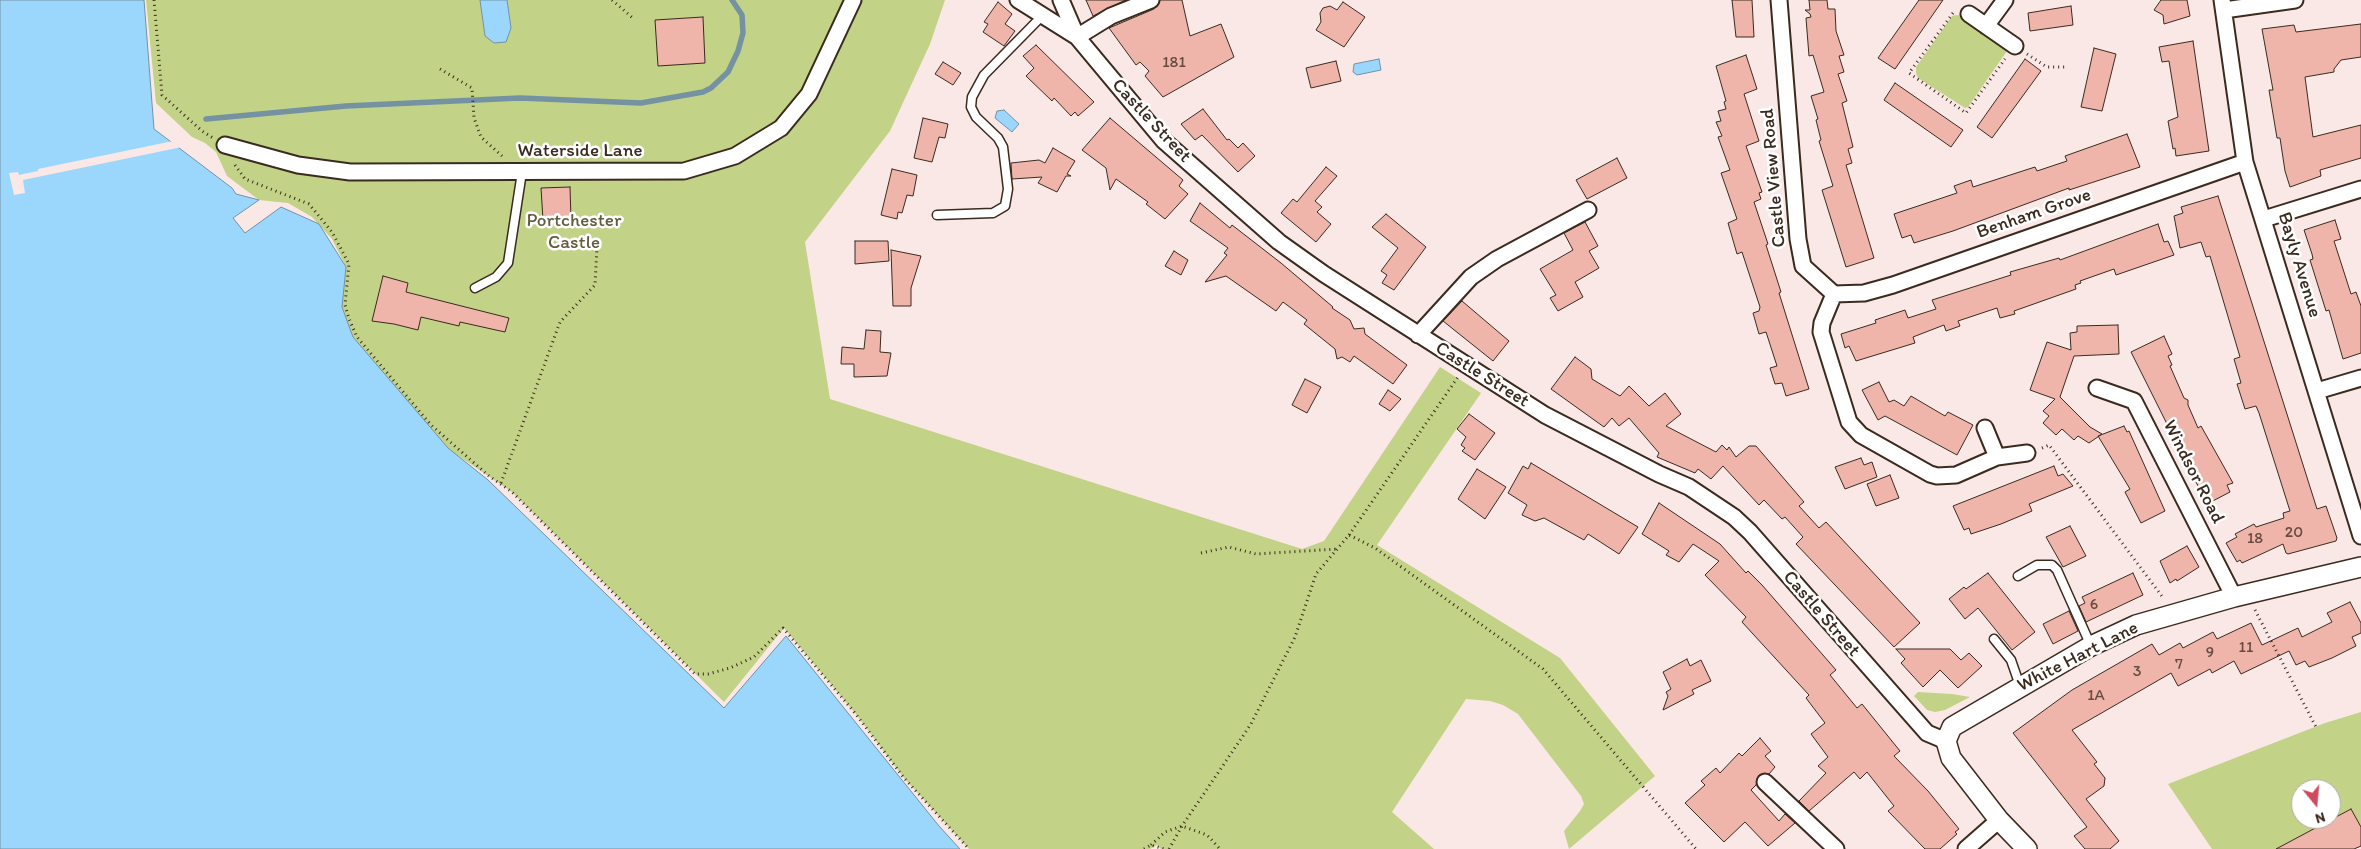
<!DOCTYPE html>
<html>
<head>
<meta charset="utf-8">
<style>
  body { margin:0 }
  #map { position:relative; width:2361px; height:849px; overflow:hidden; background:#fae8e6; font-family:Itim,sans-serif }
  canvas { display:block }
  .north { position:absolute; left:2291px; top:779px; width:50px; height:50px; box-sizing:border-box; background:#fff; border:1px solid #b1aaa5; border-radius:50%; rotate:163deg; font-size:14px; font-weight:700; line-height:20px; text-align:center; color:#3b2a1e }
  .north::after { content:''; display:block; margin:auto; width:18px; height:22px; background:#d1495b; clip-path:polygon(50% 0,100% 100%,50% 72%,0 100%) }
</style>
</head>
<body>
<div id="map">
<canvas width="2361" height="849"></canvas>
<div class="north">N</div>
</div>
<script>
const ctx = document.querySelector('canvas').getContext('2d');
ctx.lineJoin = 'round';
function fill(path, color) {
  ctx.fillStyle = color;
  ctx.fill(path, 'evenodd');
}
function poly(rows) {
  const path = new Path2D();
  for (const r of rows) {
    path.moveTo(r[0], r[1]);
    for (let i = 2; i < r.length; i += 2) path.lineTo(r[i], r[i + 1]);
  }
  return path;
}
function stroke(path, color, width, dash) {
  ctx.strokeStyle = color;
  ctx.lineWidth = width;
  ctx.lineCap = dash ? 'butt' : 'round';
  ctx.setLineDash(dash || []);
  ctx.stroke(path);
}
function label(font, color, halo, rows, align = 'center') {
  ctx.font = font + ' Itim,sans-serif';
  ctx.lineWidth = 5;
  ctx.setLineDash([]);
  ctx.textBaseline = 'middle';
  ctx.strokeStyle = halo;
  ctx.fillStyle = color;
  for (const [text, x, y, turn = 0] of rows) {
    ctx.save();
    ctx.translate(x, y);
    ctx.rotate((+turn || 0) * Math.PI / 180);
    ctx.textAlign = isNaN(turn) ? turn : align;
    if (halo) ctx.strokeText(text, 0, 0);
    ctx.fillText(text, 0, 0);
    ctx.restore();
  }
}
fill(poly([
  [146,0,945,0,930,44,890,131,805,242,830,399,1302,549,1324,541,1440,367,1481,393,1377,545,1560,658,1655,776,1569,849,1564,831,1580,811,1584,804,1581,796,1518,714,1503,705,1490,701,1466,699,1392,812,1434,849,1161,849,1157,845,1150,849,969,849,904,778,855,713,784,628,724,702,512,492,457,455,488,480,724,708,786,636,939,826,960,849,0,737,0,126,229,213,245,233,346,267,332,239,312,217,288,203,259,200,227,176,216,152,205,143,192,137,156,103],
  [1956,15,1963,16,2004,46,2007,51,1968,107,1965,108,1918,78,1916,73,1916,67,1952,16],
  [1918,692,1952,694,1970,697,1945,710,1935,712,1927,710,1914,696],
  [2361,712,2361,827,2351,809,2276,849,2212,849,2168,784,2325,723],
  [2301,789,2331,789,2331,819,2301,819]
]), '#c2d287');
const water = poly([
  [0,0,144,0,154,129,232,188,236,194,259,200,233,218,245,233,281,207,319,224,346,267,342,307,353,337,448,448,488,480,724,708,786,636,939,826,960,849,0,849,0,0],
  [480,0,507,0,511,28,506,42,494,43,485,36,480,0],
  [1379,59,1381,70,1357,75,1353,72,1354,64,1379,59],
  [1004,110,1019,124,1012,132,995,118,997,111,1004,110]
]);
fill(water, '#9bd7fc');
stroke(water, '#7592a3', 1);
fill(poly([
  [173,141,182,147,23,180,25,193,14,195,9,173,18,172,19,175,38,171,38,169]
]), '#fae8e6');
stroke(poly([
  [206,119,346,106,520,98,641,103,703,92,711,88,728,72,738,51,743,33,742,15,732,0]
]), '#7592a3', 5.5);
const building = poly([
  [1086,0,1126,0,1093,16,1086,0],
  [1160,0,1182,0,1190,36,1221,24,1234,57,1163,97,1145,76,1149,71,1140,62,1136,65,1109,28,1154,9,1160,0],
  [1732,0,1752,0,1754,37,1736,37,1732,0],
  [1809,0,1827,0,1828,9,1835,9,1836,31,1844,55,1839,56,1844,72,1838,74,1847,101,1842,103,1853,147,1848,149,1852,163,1846,165,1874,258,1846,267,1822,190,1833,186,1819,141,1821,140,1816,120,1818,119,1811,96,1824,92,1813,55,1809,56,1806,18,1811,17,1810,14,1805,10,1810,10,1809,0],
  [1919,0,1943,0,1895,69,1878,58,1919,0],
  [2161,0,2187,0,2190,16,2164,24,2163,15,2154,10,2161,0],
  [998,2,1012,14,1005,24,1015,31,1004,46,983,32,988,24,984,22,998,2],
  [1343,2,1365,17,1344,47,1316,30,1321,22,1320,13,1323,8,1330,6,1337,10,1343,2],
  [2071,6,2073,25,2030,31,2028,13,2071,6],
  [703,17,705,63,658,66,655,20,703,17],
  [2361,24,2361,57,2341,60,2334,69,2334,72,2305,77,2313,137,2361,125,2361,158,2320,170,2321,176,2290,187,2285,171,2280,138,2277,138,2269,90,2273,90,2262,29,2294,25,2296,32,2361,24],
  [2193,41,2209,151,2176,156,2175,148,2173,149,2168,121,2178,117,2174,92,2169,61,2162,62,2159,47,2193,41],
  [1036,45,1094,102,1078,116,1075,112,1071,116,1054,98,1052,101,1026,76,1034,68,1023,56,1036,45],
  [2094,48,2116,54,2102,111,2081,107,2094,48],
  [1746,55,1757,89,1744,94,1759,141,1746,146,1762,192,1759,193,1761,199,1754,202,1768,244,1766,245,1781,292,1779,293,1809,389,1786,396,1782,383,1775,384,1770,368,1777,366,1766,332,1759,334,1753,313,1759,311,1760,307,1742,252,1737,254,1728,223,1737,219,1721,173,1730,170,1718,137,1722,136,1716,122,1721,121,1718,111,1726,109,1724,102,1726,101,1716,66,1746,55],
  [2025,59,2041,71,1992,138,1977,127,2025,59],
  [1336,61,1341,81,1311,88,1306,68,1336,61],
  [943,62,961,73,953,85,935,74,943,62],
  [1895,83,1963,130,1951,147,1884,100,1895,83],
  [1203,109,1227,140,1229,139,1238,148,1243,143,1255,156,1238,172,1202,135,1195,140,1181,124,1203,109],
  [923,118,948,124,945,138,939,137,932,162,914,158,923,118],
  [1110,118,1183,180,1179,186,1188,194,1165,219,1146,204,1148,202,1116,179,1110,190,1106,168,1082,150,1110,118],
  [2127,134,2140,167,2069,190,2069,188,1953,231,1914,243,1911,235,1902,238,1894,214,1957,193,1954,186,1971,180,1973,187,2035,167,2037,171,2067,161,2065,156,2127,134],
  [1053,148,1075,161,1067,174,1071,176,1066,176,1057,192,1038,183,1042,177,1012,179,1011,163,1039,160,1045,163,1053,148],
  [1617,158,1627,178,1587,199,1576,180,1617,158],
  [1326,167,1337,176,1315,201,1322,207,1317,212,1331,224,1316,242,1281,213,1293,199,1297,202,1326,167],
  [892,169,917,175,913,196,907,195,902,213,898,212,897,219,881,215,892,169],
  [570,187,571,219,543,220,541,188,570,187],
  [2218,196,2317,509,2326,506,2337,538,2336,541,2288,554,2286,553,2283,544,2242,563,2240,560,2237,562,2226,543,2237,537,2235,534,2254,524,2256,527,2284,518,2283,513,2290,511,2259,413,2256,406,2245,409,2237,384,2241,383,2234,359,2240,357,2210,256,2206,257,2201,242,2180,248,2174,216,2183,213,2181,207,2218,196],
  [1200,203,1230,228,1232,225,1281,263,1333,307,1332,308,1350,320,1354,329,1364,328,1365,334,1407,365,1393,384,1354,356,1350,362,1342,357,1337,359,1335,349,1304,324,1307,320,1283,302,1276,311,1226,276,1205,282,1227,255,1224,253,1228,248,1190,221,1200,203],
  [1386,214,1426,247,1394,290,1382,283,1387,275,1381,271,1398,248,1372,227,1386,214],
  [2335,220,2341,239,2334,241,2351,294,2356,292,2361,306,2361,353,2343,359,2329,310,2326,311,2310,260,2313,259,2312,254,2304,230,2335,220],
  [1585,222,1598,246,1589,251,1599,268,1575,282,1583,297,1558,311,1550,298,1556,295,1540,269,1573,250,1564,233,1585,222],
  [2158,224,2164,242,2168,241,2174,255,2116,275,2114,269,2080,281,2081,283,2075,285,2076,289,2014,311,2015,314,2000,318,1997,308,1958,321,1960,326,1946,331,1944,325,1913,337,1915,343,1856,361,1849,346,1845,348,1841,334,1876,323,1875,320,1905,310,1908,318,1936,309,1932,300,2011,275,2010,272,2059,258,2060,260,2158,224],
  [855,241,888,241,889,261,855,264,855,241],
  [891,250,921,256,911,288,911,306,893,306,891,250],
  [1174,251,1188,260,1181,275,1165,266,1174,251],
  [383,276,408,283,406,292,509,318,505,332,460,322,459,326,421,317,418,330,394,324,372,321,383,276],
  [1462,301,1509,341,1493,361,1443,321,1462,301],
  [2118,325,2119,354,2074,356,2060,397,2090,427,2102,434,2089,443,2078,436,2074,440,2062,429,2056,435,2043,423,2049,416,2043,411,2055,399,2030,390,2047,342,2071,350,2070,333,2077,332,2077,326,2118,325],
  [866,330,881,331,880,352,891,353,887,376,854,377,854,364,841,364,842,347,864,349,866,330],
  [2164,336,2172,354,2168,356,2172,365,2170,366,2184,398,2188,400,2188,405,2198,428,2201,426,2233,483,2227,485,2230,492,2207,504,2131,352,2164,336],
  [1575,357,1591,369,1592,379,1620,396,1629,386,1649,406,1665,393,1681,414,1666,426,1716,452,1722,445,1727,450,1729,447,1736,457,1749,446,1756,446,1804,502,1799,506,1819,528,1826,522,1920,623,1894,647,1796,544,1803,537,1785,517,1782,519,1764,500,1759,505,1723,466,1711,479,1698,469,1695,473,1657,457,1659,453,1629,418,1619,426,1612,418,1604,427,1551,389,1575,357],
  [1305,379,1321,387,1307,413,1292,405,1305,379],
  [1879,382,1889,402,1894,400,1904,406,1911,396,1945,416,1948,412,1973,425,1957,455,1885,416,1878,420,1862,390,1879,382],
  [1388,390,1401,399,1390,411,1379,404,1388,390],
  [1469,414,1495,433,1475,460,1462,451,1465,448,1461,445,1466,437,1457,429,1469,414],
  [2124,426,2127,432,2129,431,2165,511,2141,523,2125,492,2130,489,2098,436,2124,426],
  [1861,458,1864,465,1872,462,1877,477,1845,489,1835,467,1861,458],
  [1531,463,1638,527,1619,554,1588,534,1584,540,1544,518,1535,521,1522,515,1527,505,1508,493,1523,466,1528,469,1531,463],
  [2054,466,2058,476,2063,474,2073,486,2029,504,2032,511,2001,524,1971,534,1969,528,1964,530,1953,506,2054,466],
  [1477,469,1506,487,1485,519,1458,499,1477,469],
  [1890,475,1899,498,1876,506,1867,484,1890,475],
  [1659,503,1720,544,1746,573,1748,571,1762,585,1836,670,1830,675,1857,708,1862,704,1900,751,1894,756,1928,791,1959,829,1955,832,1957,834,1940,849,1925,849,1888,811,1894,806,1867,772,1860,779,1854,772,1809,811,1799,801,1826,773,1818,766,1828,757,1811,734,1825,723,1806,698,1809,695,1742,622,1746,617,1705,575,1719,561,1693,544,1679,562,1666,555,1669,551,1642,534,1659,503],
  [2070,526,2086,556,2063,567,2046,537,2070,526],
  [2187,546,2199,567,2177,581,2176,579,2170,583,2160,561,2187,546],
  [1988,573,2035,632,2012,650,1978,608,1965,619,1949,599,1964,587,1966,589,1988,573],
  [2133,573,2143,595,2086,622,2079,606,2085,603,2082,597,2133,573],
  [2350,602,2361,623,2361,633,2352,637,2356,646,2332,658,2309,667,2305,661,2296,665,2289,651,2241,674,2234,661,2212,673,2210,669,2178,686,2171,673,2072,730,2097,762,2094,764,2105,778,2104,786,2086,799,2119,841,2110,849,2085,849,2074,836,2087,827,2013,733,2072,690,2152,644,2159,655,2180,643,2183,648,2213,632,2217,639,2251,623,2262,645,2298,628,2302,637,2332,622,2327,613,2350,602],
  [2069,611,2078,631,2053,644,2043,624,2069,611],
  [1896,649,1950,649,1961,660,1969,653,1982,666,1958,688,1940,670,1923,687,1901,663,1905,659,1896,649],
  [1687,659,1690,666,1701,660,1711,681,1692,690,1694,694,1663,710,1668,696,1666,692,1671,689,1663,672,1687,659],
  [1760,738,1771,751,1765,756,1775,767,1769,774,1759,775,1756,785,1751,790,1779,821,1785,814,1795,823,1768,846,1745,822,1724,842,1685,803,1705,785,1701,781,1716,768,1720,773,1739,753,1742,756,1760,738],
  [2351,809,2361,827,2361,846,2354,849,2276,849,2351,809]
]);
fill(building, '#efb4aa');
stroke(building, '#3b2a1e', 1);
const service = poly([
  [937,215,993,213,1005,206,1008,189,1003,147,998,138,976,117,971,107,972,97,984,75,1042,16],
  [475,288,496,277,508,263,522,172],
  [2018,576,2037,565,2052,565,2057,570,2091,646],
  [1994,639,2011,660,2020,686]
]);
const minor = poly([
  [1018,0,1077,37,1163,140,1279,242,1324,274,1545,415,1659,474,1689,487,1734,517,1750,532,1927,733,1946,741],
  [1061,0,1077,37,1111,16,1151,0],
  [1779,0,1798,239,1803,266,1834,294],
  [2222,0,2245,162,2361,536],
  [2224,10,2295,0],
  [1969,14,2015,46],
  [1986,26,2005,0],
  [225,145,298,165,350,172,684,171,735,156,781,128,809,94,853,0],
  [2264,219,2361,189],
  [1834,294,1864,293,1893,285,2245,162],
  [1834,294,1822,323,1821,332,1849,422,1861,435,1930,474,1937,476,1956,475,1997,457,2027,453],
  [1418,335,1471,277,1497,259,1588,210],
  [2097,388,2134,401,2234,597],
  [2317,391,2361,378],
  [1985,428,1997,457],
  [1765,782,1836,849],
  [1966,849,1999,820]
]);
const tertiary = poly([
  [2027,849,1999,820,1951,758,1946,741,1952,727,2091,646,2136,625,2234,597,2361,567]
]);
stroke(service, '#3b2a1e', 11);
stroke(minor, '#3b2a1e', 19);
stroke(tertiary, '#3b2a1e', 22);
stroke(poly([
  [154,0,162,95,202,131,213,138],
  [612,0,634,19],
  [1953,13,1909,73,1966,113,2005,59],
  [2027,54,2047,67,2066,67],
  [440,69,472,88,474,118,481,137,502,156],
  [235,165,245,179,309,204,332,232,349,264,345,305,349,319,357,337,431,425,489,476,512,492,695,674,708,674,730,668,754,657,783,628,855,713,904,778,969,849],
  [2042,448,2049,445,2164,599],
  [501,483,560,322,595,285,597,247],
  [1349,535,1458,377],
  [1201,553,1229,547,1256,554,1337,549],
  [2255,610,2316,727],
  [1151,845,1165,832,1182,826,1207,835,1220,849],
  [1144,849,1151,845,1164,849],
  [1169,849,1182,826,1251,724,1295,637,1316,574,1349,535,1375,548,1543,669,1696,849]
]), '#3b2a1e', 3, [1, 4]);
stroke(service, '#fff', 8);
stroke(minor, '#fff', 15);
stroke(tertiary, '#fff', 19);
label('16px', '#684c41', null, [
  ["181",1174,63],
  ["20",2294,533],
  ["18",2255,539],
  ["6",2094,605],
  ["11",2246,648],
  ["9",2210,653],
  ["7",2179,665],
  ["3",2137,672],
  ["1A",2096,696]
]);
label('19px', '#3b2a1e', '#fff', [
  ["Castle Street",1151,121,47],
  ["Waterside Lane",580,151],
  ["Castle View Road",1774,178,-95],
  ["Benham Grove",2034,214,-19],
  ["Bayly Avenue",2299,265,73],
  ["Castle Street",1482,375,32],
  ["Windsor Road",2193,472,63],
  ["Castle Street",1821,614,49],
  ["White Hart Lane",2078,657,-27]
]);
label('19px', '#645c3e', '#fff', [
  ["Portchester",574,221],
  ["Castle",574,243]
]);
</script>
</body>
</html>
